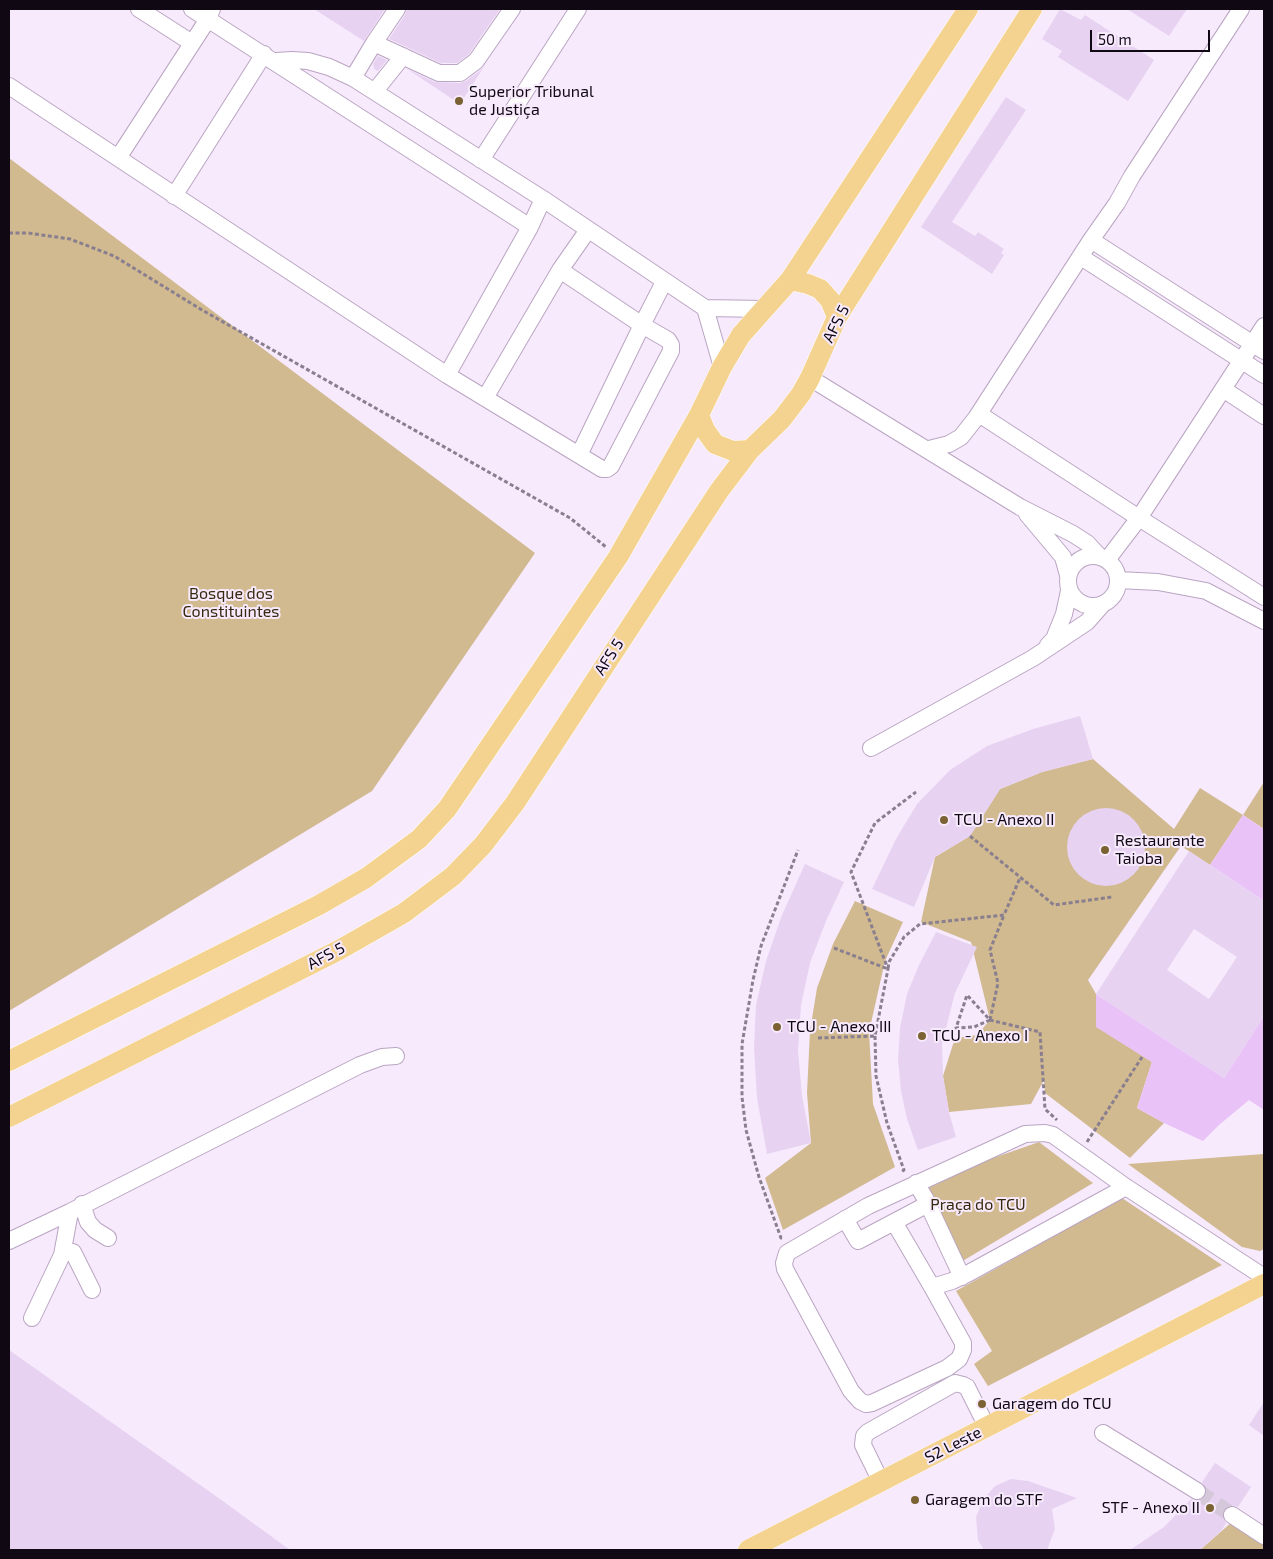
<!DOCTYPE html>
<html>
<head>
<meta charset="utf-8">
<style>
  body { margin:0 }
  #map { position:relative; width:1273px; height:1559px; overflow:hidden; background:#f7eafd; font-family:"Exo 2",sans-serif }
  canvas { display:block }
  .frame { position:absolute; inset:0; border:10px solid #100913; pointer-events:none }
  .scale { position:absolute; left:1090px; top:30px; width:120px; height:22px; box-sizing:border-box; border:2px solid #100913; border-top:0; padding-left:6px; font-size:15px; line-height:18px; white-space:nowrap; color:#100913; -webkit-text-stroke:4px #f7eafd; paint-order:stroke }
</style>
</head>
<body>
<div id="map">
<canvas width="1273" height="1559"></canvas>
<div class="frame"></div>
<div class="scale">50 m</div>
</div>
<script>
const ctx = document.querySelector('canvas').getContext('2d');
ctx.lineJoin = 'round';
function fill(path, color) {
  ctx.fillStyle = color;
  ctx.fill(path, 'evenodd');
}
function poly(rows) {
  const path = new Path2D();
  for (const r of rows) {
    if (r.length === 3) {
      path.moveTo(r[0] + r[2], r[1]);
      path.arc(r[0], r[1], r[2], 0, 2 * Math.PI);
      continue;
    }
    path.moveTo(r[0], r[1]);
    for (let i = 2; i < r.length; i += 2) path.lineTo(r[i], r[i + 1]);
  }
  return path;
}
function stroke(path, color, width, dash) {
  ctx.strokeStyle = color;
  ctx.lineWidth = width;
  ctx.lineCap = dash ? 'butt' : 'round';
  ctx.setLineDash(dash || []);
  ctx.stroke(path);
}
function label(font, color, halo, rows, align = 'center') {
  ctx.font = font + ' "Exo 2",sans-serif';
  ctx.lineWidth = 4;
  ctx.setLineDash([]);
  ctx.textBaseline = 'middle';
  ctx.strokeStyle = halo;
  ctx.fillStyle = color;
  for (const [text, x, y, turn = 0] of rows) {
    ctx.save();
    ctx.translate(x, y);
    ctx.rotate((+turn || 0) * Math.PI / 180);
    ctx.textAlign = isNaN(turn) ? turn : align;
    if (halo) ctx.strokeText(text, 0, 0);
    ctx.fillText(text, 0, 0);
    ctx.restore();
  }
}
fill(poly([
  [9,158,535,553,372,791,9,1011],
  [1093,759,1174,829,1200,788,1243,815,1264,782,1264,829,1243,815,1210,865,1181,846,1088,980,1096,994,1097,1027,1152,1062,1137,1108,1164,1123,1130,1158,1045,1093,1044,1080,1031,1104,949,1112,943,1076,955,1038,977,1035,990,1020,971,942,921,922,935,857,970,836,1000,789,1042,772],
  [855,901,903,922,885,961,869,1032,873,1104,895,1167,783,1230,765,1178,811,1143,807,1093,810,1031,817,988,833,944],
  [1039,1142,1093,1183,961,1262,927,1198,930,1187,936,1178],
  [1264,1154,1264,1249,1260,1251,1242,1247,1128,1164],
  [1122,1198,1222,1265,988,1386,974,1364,992,1351,956,1291],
  [1232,1522,1264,1544,1264,1550,1200,1550]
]), '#d1b990');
fill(poly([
  [1243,815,1264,829,1264,901,1210,865],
  [1096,994,1224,1078,1264,1016,1264,1110,1249,1100,1219,1125,1203,1141,1164,1123,1137,1108,1152,1062,1096,1027]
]), '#e9c3f8');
fill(poly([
  [314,9,385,9,364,41],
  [407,9,500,9,469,54,457,63,441,63,389,39,405,15],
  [1060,9,1081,20,1085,15,1154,60,1128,101,1058,57,1062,51,1042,39],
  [1127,9,1187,9,1169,36],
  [378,56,387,60,378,71,374,69,373,64],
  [489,59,460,104,407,69,435,82,460,83,466,81,482,69],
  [1006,97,1026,110,952,222,975,236,978,232,1004,249,1001,253,1004,255,992,274,921,227],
  [1080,716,1093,759,1042,772,1000,789,970,836,935,857,914,907,872,889,896,839,917,804,950,770,987,746,1033,729],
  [1106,847,39],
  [1189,851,1264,901,1264,1016,1224,1078,1096,994],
  [1194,929,1237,957,1209,999,1167,970],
  [805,864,844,882,826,921,810,963,801,1005,798,1051,802,1096,811,1143,767,1154,757,1098,754,1048,756,1005,766,961,782,915],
  [936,932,977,947,955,993,942,1044,943,1076,949,1112,956,1137,918,1150,907,1119,901,1091,898,1060,900,1028,907,994,919,965],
  [9,1350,220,1499,290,1550,9,1550],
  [1264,1402,1264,1436,1249,1425],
  [1215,1463,1251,1487,1238,1507,1232,1505,1224,1509,1222,1515,1226,1523,1222,1530,1200,1550,1130,1550,1164,1527,1191,1499,1197,1501,1205,1497,1207,1491,1202,1482],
  [1011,1479,1028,1481,1077,1498,1052,1509,1055,1529,1047,1550,984,1550,978,1540,976,1517,983,1500,995,1486]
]), '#e8d2f1');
stroke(poly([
  [1197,1491,1232,1515]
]), '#d4c8da', 16, [16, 8]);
const minor = poly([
  [139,9,192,43],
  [192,9,530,227],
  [374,43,397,9],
  [276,61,292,60,308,61,329,67,353,78,543,199,705,308,764,309],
  [353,78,374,43,439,73,460,73,476,61,512,9],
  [9,86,447,375,530,227,543,199],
  [375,91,403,56],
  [118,158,208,19,212,9],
  [481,160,578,9],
  [174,196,264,54],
  [1091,240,1264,351],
  [1081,257,1264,375],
  [705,308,722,367],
  [447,375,602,469,607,469,611,466,671,351,671,345,668,340,642,325,560,270,588,230],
  [810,378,1020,507,1073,534,1087,543,1100,557],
  [1223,389,1264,416],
  [485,398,560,270],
  [979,414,1139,518,1264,597],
  [929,449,949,444,961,437,976,418,1091,240,1117,203,1132,176,1241,9],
  [579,455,642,325,664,282],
  [1027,514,1063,557,1068,575],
  [1093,581,25],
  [1107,560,1139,518,1264,326],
  [1118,580,1158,582,1206,591,1264,621],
  [1048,645,1054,639,1064,614,1069,591],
  [871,748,1033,658,1087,622,1102,605],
  [916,1183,925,1198,962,1277],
  [1126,1187,967,1274,952,1281,932,1287,963,1343,963,1350,959,1359,947,1368,872,1403,866,1404,860,1401,851,1391,785,1269,784,1263,787,1253,868,1206,1025,1134,1045,1133,1053,1135,1126,1187,1264,1277],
  [82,1204,88,1222,95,1230,108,1238],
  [845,1219,858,1241,928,1204],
  [894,1222,932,1287],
  [9,1241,70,1212],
  [73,1252,92,1290],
  [32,1318,62,1255,70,1212,360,1065,382,1057,396,1056],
  [1103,1433,1197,1491],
  [881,1482,863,1445,864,1436,868,1432,955,1383,963,1385,967,1387,987,1427],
  [1232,1515,1264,1536]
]);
const major = poly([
  [790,280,808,284,820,289,830,300,837,317],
  [699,415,705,430,715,444,733,451,750,450],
  [9,1061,319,905,366,878,419,839,447,809,618,557,699,415,722,367,741,335,790,280,968,9],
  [9,1117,339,950,404,913,453,876,483,845,515,803,719,491,750,450,782,419,801,394,810,378,837,317,1032,9],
  [748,1550,1264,1284]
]);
stroke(minor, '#baa5c2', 18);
stroke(major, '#fff', 21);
stroke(poly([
  [9,233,28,233,70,239,114,256,202,310,570,518,606,547],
  [970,836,1054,905,1112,897],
  [834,948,888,969,889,962,904,937,920,924,1004,915,1020,878],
  [990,1020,974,1027,956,1028,967,995,990,1020,1040,1032,1045,1109,1057,1120],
  [990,1020,998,983,990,950,1004,915],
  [875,1036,876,1076,887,1123,904,1170,901,1172],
  [818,1038,875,1036,888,969,851,872,875,823,916,792],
  [1087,1142,1142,1057],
  [782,1238,781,1238,759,1177,746,1130,742,1097,742,1044,753,980,761,946,798,850]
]), '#897f8e', 3, [4, 2.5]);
stroke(minor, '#fff', 16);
stroke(major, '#f4d391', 20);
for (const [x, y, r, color] of [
  [459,101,5,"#7b6233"],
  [944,820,5,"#7b6233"],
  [1105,850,5,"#7b6233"],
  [777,1027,5,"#7b6233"],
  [922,1036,5,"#7b6233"],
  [982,1404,5,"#7b6233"],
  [915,1500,5,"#7b6233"],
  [1210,1508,5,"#7b6233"]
]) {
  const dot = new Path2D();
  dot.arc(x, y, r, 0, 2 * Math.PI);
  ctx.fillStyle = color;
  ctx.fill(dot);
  stroke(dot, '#f7eafd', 2);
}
label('16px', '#100913', '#f7eafd', [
  ["Superior Tribunal",469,92],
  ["de Justiça",469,110],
  ["TCU - Anexo II",954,820],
  ["Restaurante",1115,841],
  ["Taioba",1115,859],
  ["TCU - Anexo III",787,1027],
  ["TCU - Anexo I",932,1036],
  ["Garagem do TCU",992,1404],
  ["Garagem do STF",925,1500],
  ["STF - Anexo II",1200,1508,"right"]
], 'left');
label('16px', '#100913', '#f7eafd', [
  ["AFS 5",836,324,-63],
  ["AFS 5",609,657,-57],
  ["AFS 5",326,956,-28],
  ["S2 Leste",953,1445,-27]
]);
label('16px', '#37290f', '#f7eafd', [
  ["Bosque dos",231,594],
  ["Constituintes",231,612],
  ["Praça do TCU",978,1205]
]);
</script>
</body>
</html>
